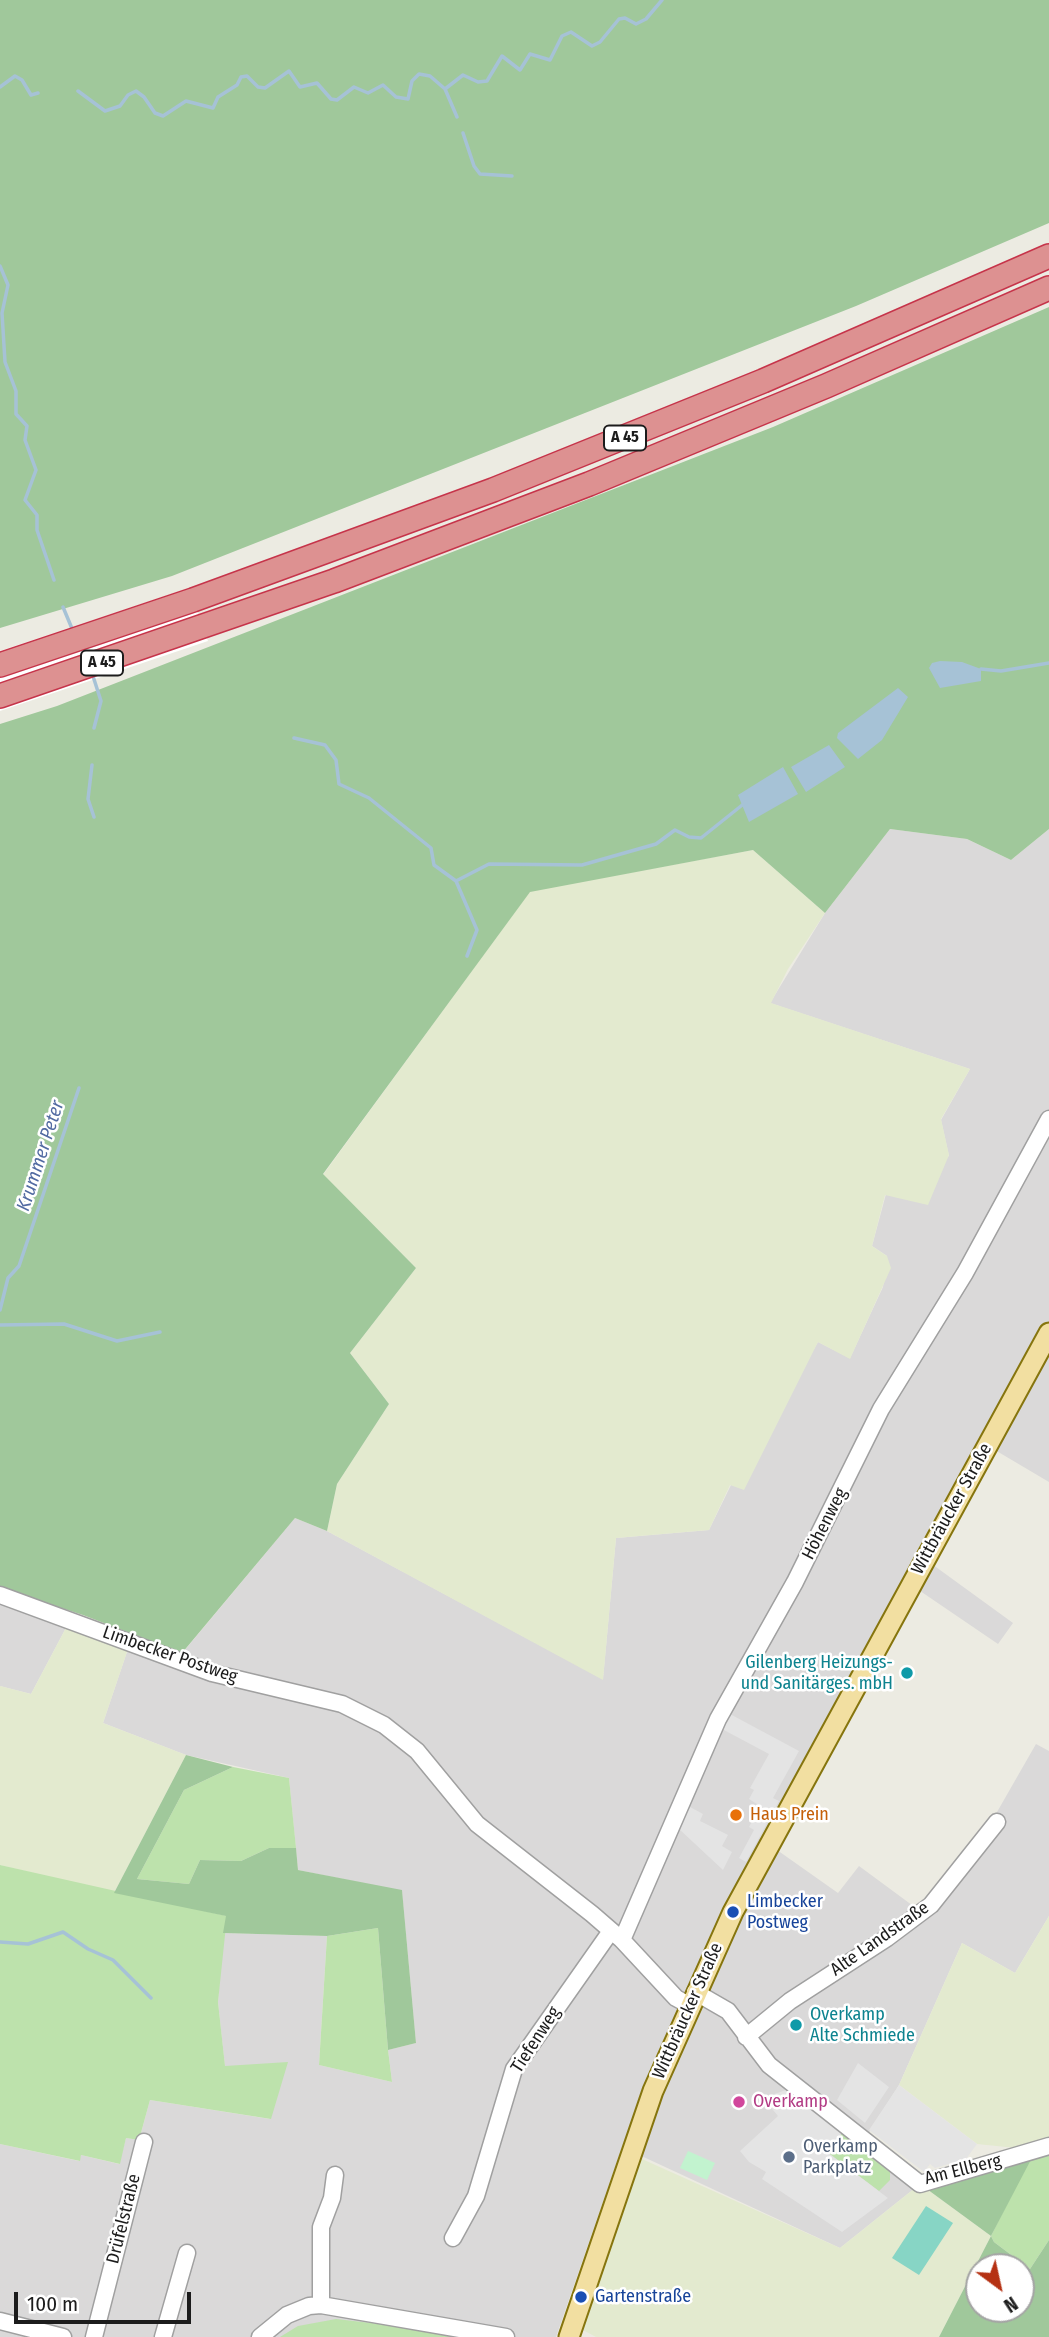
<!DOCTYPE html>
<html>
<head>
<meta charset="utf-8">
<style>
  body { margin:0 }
  #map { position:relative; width:1049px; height:2337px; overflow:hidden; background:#ecebe2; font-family:"Fira Sans Condensed",sans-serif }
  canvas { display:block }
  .north { position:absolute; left:965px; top:2253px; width:70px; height:70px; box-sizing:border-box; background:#fff; border:2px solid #a4a4a4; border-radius:50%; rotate:147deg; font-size:19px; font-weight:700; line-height:28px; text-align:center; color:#1c1c1c }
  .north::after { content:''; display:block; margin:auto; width:24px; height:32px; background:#b53112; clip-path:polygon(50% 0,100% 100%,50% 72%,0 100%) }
  .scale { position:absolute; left:14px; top:2292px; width:177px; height:32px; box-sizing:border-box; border:4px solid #1c1c1c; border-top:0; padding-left:9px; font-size:21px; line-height:24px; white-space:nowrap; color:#1c1c1c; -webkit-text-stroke:5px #fff; paint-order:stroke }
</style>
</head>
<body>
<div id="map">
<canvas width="1049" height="2337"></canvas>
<div class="north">N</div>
<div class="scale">100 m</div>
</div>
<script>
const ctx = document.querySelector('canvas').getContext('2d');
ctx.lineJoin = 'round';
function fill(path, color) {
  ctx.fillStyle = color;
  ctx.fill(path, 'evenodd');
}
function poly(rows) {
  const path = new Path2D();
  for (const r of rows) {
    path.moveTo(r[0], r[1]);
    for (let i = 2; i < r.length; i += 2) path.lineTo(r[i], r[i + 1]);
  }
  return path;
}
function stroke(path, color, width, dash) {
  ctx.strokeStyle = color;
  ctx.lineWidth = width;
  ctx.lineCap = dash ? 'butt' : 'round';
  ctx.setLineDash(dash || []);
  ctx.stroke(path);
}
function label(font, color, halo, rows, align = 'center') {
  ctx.font = font + ' "Fira Sans Condensed",sans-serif';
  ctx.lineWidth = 5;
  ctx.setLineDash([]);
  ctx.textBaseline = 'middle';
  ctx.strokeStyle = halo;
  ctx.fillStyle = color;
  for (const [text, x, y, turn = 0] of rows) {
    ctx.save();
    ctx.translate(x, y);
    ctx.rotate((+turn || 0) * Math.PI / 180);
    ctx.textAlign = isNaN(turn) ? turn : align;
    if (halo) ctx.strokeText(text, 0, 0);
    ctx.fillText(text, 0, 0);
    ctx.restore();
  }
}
fill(poly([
  [890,829,967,839,1011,860,1049,829,1049,1482,978,1440,918,1554,1013,1623,998,1644,904,1580,760,1838,838,1893,859,1866,920,1911,993,1819,1036,1744,1049,1751,1049,1916,1015,1973,962,1943,899,2085,865,2139,920,2184,840,2248,622,2147,556,2337,0,2337,0,2144,79,2161,81,2155,119,2164,126,2138,139,2140,150,2100,270,2119,225,2067,218,2002,223,1933,327,1936,319,2065,392,2082,388,2050,416,2043,402,1891,298,1870,289,1778,186,1755,103,1723,129,1646,174,1663,295,1518,327,1531,603,1679,616,1538,709,1530,731,1485,818,1342,850,1358,883,1287,887,1256,872,1246,886,1194,949,1156,941,1120,970,1069,770,1003,825,913],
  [0,1604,68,1624,31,1694,0,1686]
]), '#dad9d9');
fill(poly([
  [753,850,825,913,788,969,771,1003,970,1069,941,1119,949,1155,928,1205,885,1195,872,1246,887,1256,891,1268,850,1359,818,1342,744,1490,730,1485,709,1530,616,1538,603,1680,327,1531,337,1484,389,1404,350,1353,416,1268,323,1175,530,891],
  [68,1624,129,1646,103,1723,186,1755,114,1893,0,1865,0,1686,31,1694],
  [1049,1916,1049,2146,1036,2150,977,2144,899,2085,962,1943,1015,1973],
  [642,2159,840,2248,920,2184,991,2236,939,2337,596,2337,581,2329]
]), '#e3eacf');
fill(poly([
  [233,1767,289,1778,296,1848,269,1848,241,1861,200,1860,189,1884,137,1879,184,1790],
  [0,1865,227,1916,218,2002,225,2066,288,2062,271,2119,150,2100,139,2140,126,2138,120,2164,81,2155,80,2161,0,2144],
  [378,1928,388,2050,392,2082,319,2065,327,1936],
  [827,2116,890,2166,890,2180,879,2191,827,2152,842,2133,822,2117],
  [1049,2146,1049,2240,1030,2269,994,2242,991,2236,1027,2163,1036,2150],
  [336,2319,450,2332,461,2337,280,2337,298,2326]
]), '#bde2ac');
fill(poly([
  [0,0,1049,0,1049,223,856,306,172,576,0,628],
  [1049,307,1049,829,1011,860,967,839,890,829,825,913,753,850,530,892,323,1174,416,1268,350,1353,389,1404,337,1484,327,1531,295,1518,182,1653,83,1615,0,1588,0,724,57,706,773,427],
  [186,1755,233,1767,184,1790,137,1879,189,1884,200,1860,241,1861,269,1848,296,1848,298,1870,402,1890,416,2043,388,2050,378,1928,327,1936,223,1933,226,1916,114,1893],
  [1036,2150,991,2236,994,2242,1030,2269,1049,2240,1049,2337,939,2337,991,2236,920,2184],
  [979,2267,1021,2267,1021,2309,979,2309]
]), '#a0c89b');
fill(poly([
  [688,2151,715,2163,707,2180,680,2168]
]), '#c2f3cf');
fill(poly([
  [926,2206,953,2223,919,2275,892,2258]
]), '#87d5c5');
fill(poly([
  [730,1714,799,1751,773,1798,779,1801,746,1862,739,1858,754,1830,749,1827,760,1806,749,1799,754,1790,750,1788,769,1754,722,1729],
  [690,1807,703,1814,700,1821,728,1835,722,1846,732,1852,723,1870,679,1829],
  [858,2063,889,2087,865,2123,837,2100],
  [899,2085,977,2144,966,2159,935,2168,930,2164,924,2172,869,2130],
  [786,2090,842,2133,827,2152,888,2198,842,2232,762,2179,766,2172,749,2162,740,2151,778,2116,763,2098]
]), '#e4e4e4');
fill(poly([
  [940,661,962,662,981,669,981,681,940,688,929,668,932,663],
  [898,688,908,697,882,740,858,759,837,738,838,733],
  [829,745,845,767,806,792,791,767],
  [783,767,798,794,749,822,738,795]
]), '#a6c2d6');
fill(poly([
  [189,588,208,641,0,711,0,651]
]), '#fff');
stroke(poly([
  [0,87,15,76,22,80,31,95,38,93],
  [445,89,457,117],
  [78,91,105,111,120,106,128,95,136,91,144,97,155,113,163,116,186,101,213,108,218,97,237,85,241,77,247,76,258,87,265,88,289,71,300,87,317,83,331,99,337,100,354,87,368,93,383,85,396,97,408,99,412,81,419,74,430,76,445,89,463,75,478,82,487,81,502,56,520,70,530,54,550,60,562,36,571,32,592,46,600,42,619,19,625,18,636,24,646,19,662,0],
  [463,133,474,166,480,174,512,176],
  [0,266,8,285,2,313,5,362,16,391,16,414,27,426,25,440,36,470,25,500,37,515,37,530,54,580],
  [63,607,73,631],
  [981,669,1001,671,1049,663],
  [92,673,101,701,94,728],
  [294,738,325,745,336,760,339,784,369,798,431,848,434,865,456,881,489,864,582,865,656,844,675,830,689,837,701,838,746,802],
  [92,765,88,799,94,817],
  [456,881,477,930,467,956],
  [0,1310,8,1278,19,1266,79,1088],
  [0,1325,64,1324,117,1341,160,1332],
  [0,1942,28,1944,63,1932,88,1949,113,1960,151,1998]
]), '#a6c2d6', 3.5);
const minor = poly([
  [0,1595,212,1673,342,1704,384,1725,417,1751,477,1824,592,1914,622,1940,676,1998,689,2005],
  [622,1940,718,1719,795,1582,881,1409,965,1273,1049,1119],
  [695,1992,728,2011,769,2065,920,2184,1049,2146],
  [746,2037,790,2001,887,1938,931,1905,997,1822],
  [453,2238,476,2196,514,2069,611,1931],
  [321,2305,321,2227,332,2198,335,2175],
  [0,2321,63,2337],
  [94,2337,144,2142],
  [163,2337,187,2253],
  [260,2337,287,2315,309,2306,321,2305,506,2337]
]);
const major = poly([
  [569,2337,653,2091,733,1912,1049,1333]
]);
const highway = poly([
  [0,665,193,600,493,490,763,381,1049,256],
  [0,696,334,581,589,484,826,386,1049,288]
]);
stroke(minor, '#a0a0a0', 19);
stroke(major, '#86750e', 23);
stroke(highway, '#c6344a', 26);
stroke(minor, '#fff', 16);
stroke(major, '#f2dfa1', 19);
stroke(highway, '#dd9191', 23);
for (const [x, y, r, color] of [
  [907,1673,7,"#0f9aa8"],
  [736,1815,7,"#e8710a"],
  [733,1912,7,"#1a4fb4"],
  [796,2025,7,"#0f9aa8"],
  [739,2102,7,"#d1479c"],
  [789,2157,7,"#5c6f8a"],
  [581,2297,7,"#1a4fb4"]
]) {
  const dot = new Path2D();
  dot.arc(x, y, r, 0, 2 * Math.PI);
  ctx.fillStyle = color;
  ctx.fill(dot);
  stroke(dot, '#fff', 2.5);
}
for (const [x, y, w] of [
  [625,438,42],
  [102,663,42]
]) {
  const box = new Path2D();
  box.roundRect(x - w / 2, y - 12.5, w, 25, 5);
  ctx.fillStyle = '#fff';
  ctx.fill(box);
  stroke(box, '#1c1c1c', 2);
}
label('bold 16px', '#1c1c1c', null, [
  ["A 45",625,438],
  ["A 45",102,663]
]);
label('18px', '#1c1c1c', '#fff', [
  ["Wittbräucker Straße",952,1509,-61],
  ["Höhenweg",825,1524,-63],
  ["Limbecker Postweg",170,1655,19],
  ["Alte Landstraße",880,1939,-35],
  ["Wittbräucker Straße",688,2011,-66],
  ["Tiefenweg",536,2040,-57],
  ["Am Ellberg",963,2170,-14],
  ["Drüfelstraße",124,2219,-76]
]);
label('18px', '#0d838f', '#fff', [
  ["Gilenberg Heizungs-",893,1663],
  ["und Sanitärges. mbH",893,1684],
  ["Overkamp",810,2015,"left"],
  ["Alte Schmiede",810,2036,"left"]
], 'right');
label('18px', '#c56008', '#fff', [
  ["Haus Prein",750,1815]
], 'left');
label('18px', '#164399', '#fff', [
  ["Limbecker",747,1902],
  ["Postweg",747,1923],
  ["Gartenstraße",595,2297]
], 'left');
label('18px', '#b23c85', '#fff', [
  ["Overkamp",753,2102]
], 'left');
label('18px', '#4e5e75', '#fff', [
  ["Overkamp",803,2147],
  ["Parkplatz",803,2168]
], 'left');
label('italic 19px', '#526ba2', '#fff', [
  ["Krummer Peter",41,1156,-72]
]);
</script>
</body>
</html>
